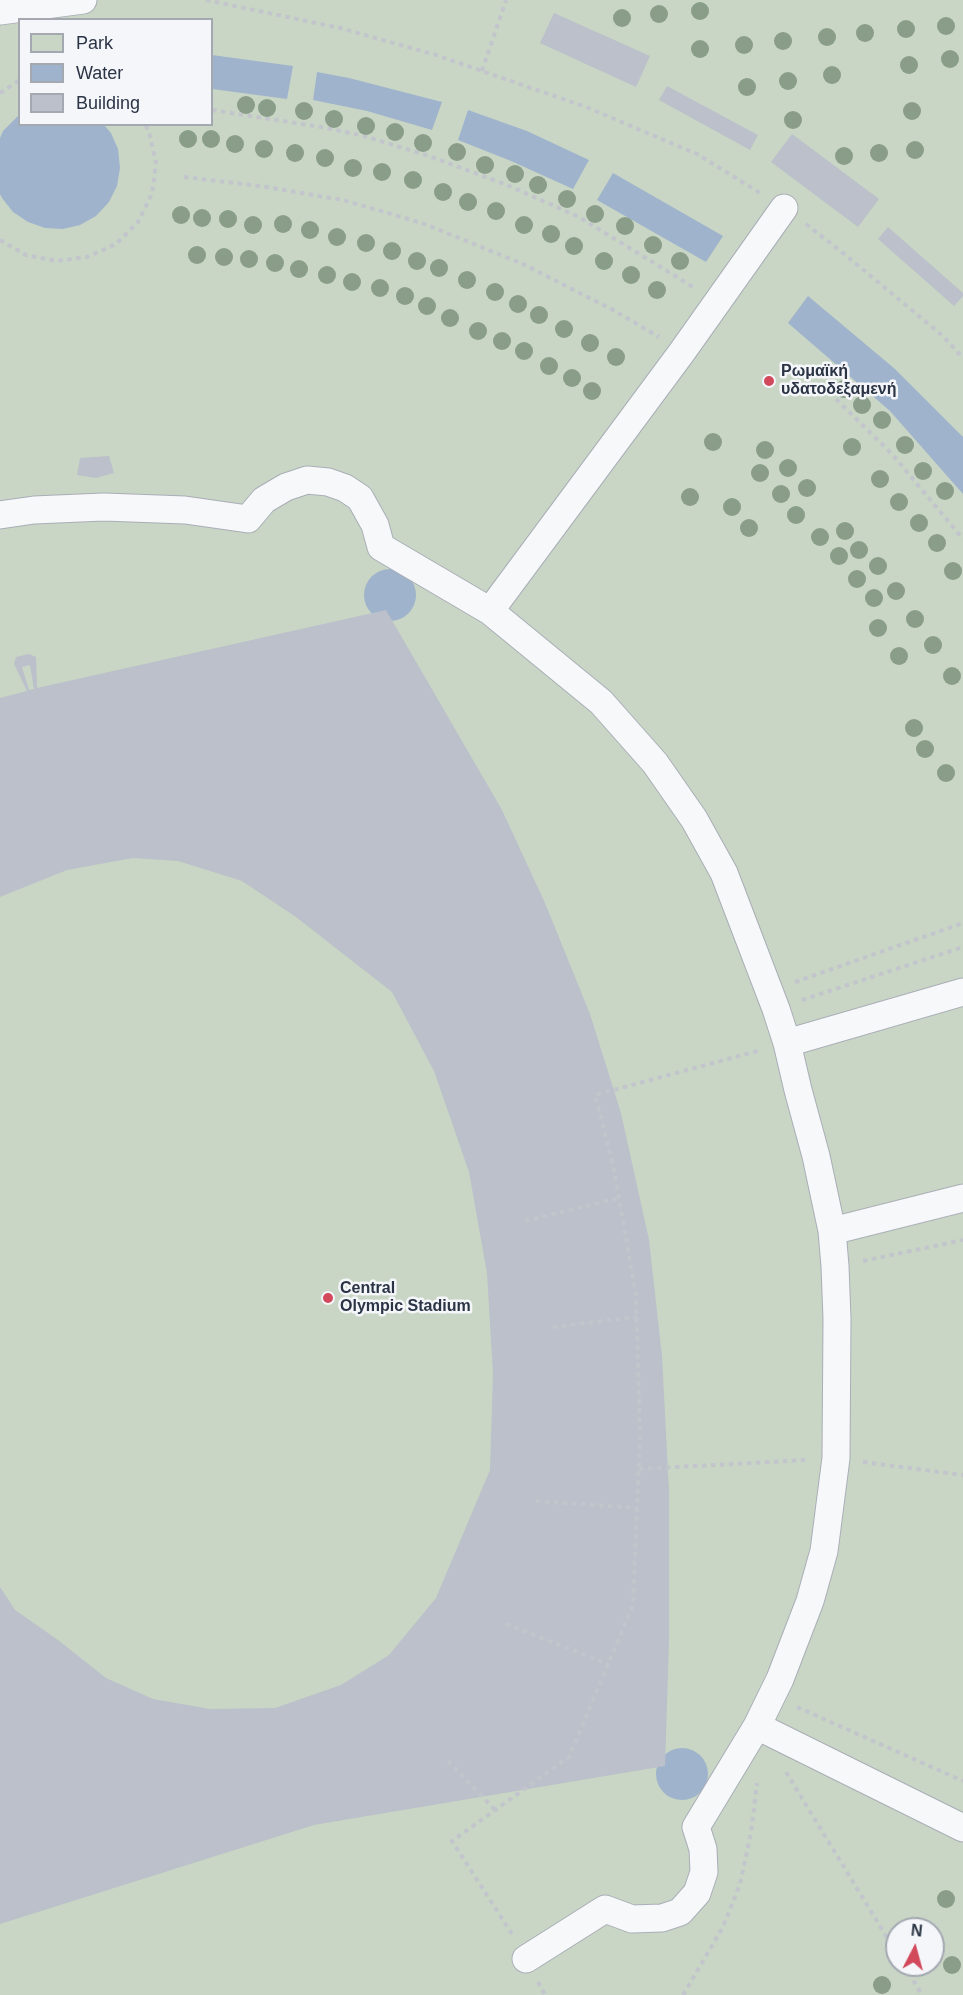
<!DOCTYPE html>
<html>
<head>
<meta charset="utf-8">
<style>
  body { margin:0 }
  #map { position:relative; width:963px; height:1995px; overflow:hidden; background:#e4e7ec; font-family:Arial,sans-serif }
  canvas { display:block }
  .legend { position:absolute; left:18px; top:18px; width:195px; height:108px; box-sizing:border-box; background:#f4f6f9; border:2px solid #a4a8b1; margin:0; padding:8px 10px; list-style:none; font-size:18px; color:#2b3445 }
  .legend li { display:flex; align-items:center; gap:12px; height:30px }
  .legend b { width:30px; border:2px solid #a4a8b1 }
  .north { position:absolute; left:885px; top:1917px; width:60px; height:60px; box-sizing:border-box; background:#f4f6f9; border:2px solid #a4a8b1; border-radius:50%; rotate:6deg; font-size:16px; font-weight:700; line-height:24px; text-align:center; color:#2b3445 }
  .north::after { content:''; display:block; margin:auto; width:21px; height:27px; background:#d1495b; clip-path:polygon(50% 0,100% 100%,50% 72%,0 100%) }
</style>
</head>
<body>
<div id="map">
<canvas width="963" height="1995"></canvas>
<ul class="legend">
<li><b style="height:16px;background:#c9d6c5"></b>Park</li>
<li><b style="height:16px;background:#9fb4cc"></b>Water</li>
<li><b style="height:16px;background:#bbc0ca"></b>Building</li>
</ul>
<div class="north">N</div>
</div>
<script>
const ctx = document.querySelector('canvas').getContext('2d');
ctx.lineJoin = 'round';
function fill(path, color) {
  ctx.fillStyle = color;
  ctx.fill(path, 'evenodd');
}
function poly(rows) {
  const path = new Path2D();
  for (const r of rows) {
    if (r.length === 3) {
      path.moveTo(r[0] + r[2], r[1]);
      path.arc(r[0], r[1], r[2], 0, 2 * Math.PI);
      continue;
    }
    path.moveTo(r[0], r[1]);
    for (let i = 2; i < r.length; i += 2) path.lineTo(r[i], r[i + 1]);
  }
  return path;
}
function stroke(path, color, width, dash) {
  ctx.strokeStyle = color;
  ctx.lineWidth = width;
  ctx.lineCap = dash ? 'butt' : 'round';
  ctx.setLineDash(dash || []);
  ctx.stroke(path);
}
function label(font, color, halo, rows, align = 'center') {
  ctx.font = font + ' Arial,sans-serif';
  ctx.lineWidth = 5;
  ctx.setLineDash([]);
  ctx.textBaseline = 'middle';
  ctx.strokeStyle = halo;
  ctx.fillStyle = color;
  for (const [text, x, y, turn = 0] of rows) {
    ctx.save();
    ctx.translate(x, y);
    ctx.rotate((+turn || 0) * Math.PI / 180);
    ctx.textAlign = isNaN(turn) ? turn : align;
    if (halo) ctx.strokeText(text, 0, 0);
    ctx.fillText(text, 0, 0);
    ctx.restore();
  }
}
fill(poly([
  [0,0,963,0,963,1995,0,1995],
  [20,20,212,20,212,124,20,124],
  [897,1929,933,1929,933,1965,897,1965]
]), '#c9d6c5');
fill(poly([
  [212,55,293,66,287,99,212,89],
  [317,72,349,78,442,102,432,130,367,111,313,100],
  [468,110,527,131,589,160,573,189,511,161,458,140],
  [19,115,20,124,104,125,111,133,118,149,120,168,117,186,109,202,96,216,80,225,63,229,45,228,28,222,13,212,2,198,0,194,0,138,3,131],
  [613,173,723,236,706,262,597,200],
  [808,296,895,369,963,437,963,494,890,411,788,323],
  [390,595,26],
  [682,1774,26]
]), '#9fb4cc');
fill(poly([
  [554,13,650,56,636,87,540,43],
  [667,86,758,135,750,150,659,100],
  [792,134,879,199,858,227,771,162],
  [888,227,963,293,963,296,954,306,878,239],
  [109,456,114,473,96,478,77,475,80,458],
  [386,610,502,810,545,903,590,1014,621,1113,649,1240,662,1356,669,1491,669,1641,665,1766,314,1825,0,1924,0,1587,15,1610,58,1640,106,1678,153,1699,210,1709,275,1708,341,1685,389,1655,436,1598,490,1470,493,1374,487,1273,469,1172,434,1071,392,992,296,917,242,881,178,861,133,858,67,870,0,897,0,698,27,691,14,664,16,657,29,654,36,657,37,688],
  [30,665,34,689,29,690,22,667]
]), '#bbc0ca');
const pedestrian = poly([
  [0,11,83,0],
  [0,515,34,510,104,507,185,510,248,519,264,500,286,487,307,480,328,482,345,488,360,498,375,525,381,547,490,611,601,702,655,763,694,819,724,873,776,1009,787,1043,798,1090,816,1156,832,1231,835,1266,837,1319,836,1458,824,1551,810,1601,780,1679,757,1726,696,1827,703,1849,704,1872,697,1893,680,1912,662,1918,632,1919,605,1909,526,1959],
  [490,611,682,352,784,208],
  [787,1043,963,992],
  [832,1231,963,1198],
  [757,1726,963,1828]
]);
stroke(pedestrian, '#a9aeb7', 29);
stroke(poly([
  [206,0,340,28,436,55,482,71,586,107,697,154,760,193],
  [482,71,506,0],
  [0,93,20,80],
  [212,110,321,127,364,136,429,156,507,185,579,217,693,287],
  [184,177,260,186,343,200,422,223,523,264,615,311,659,337],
  [806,224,843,253,943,336,963,358],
  [0,240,26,255,56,261,87,257,116,244,138,222,152,194,156,163,149,132,145,124],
  [836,399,892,454,963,539],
  [795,982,963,923],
  [802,1000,963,947],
  [525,1221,619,1198],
  [863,1261,963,1240],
  [553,1327,637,1317],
  [863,1462,963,1475],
  [639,1469,807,1460],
  [536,1501,637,1508],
  [506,1624,608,1664],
  [797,1707,963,1781],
  [448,1761,495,1810],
  [786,1772,897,1954],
  [512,1934,452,1841,569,1757,633,1605,640,1437,636,1294,613,1165,595,1095,761,1050],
  [904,1965,922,1995],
  [538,1982,545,1995],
  [683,1995,723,1927,740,1884,751,1833,757,1783]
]), '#c2c5cb', 4, [4.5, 4.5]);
stroke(pedestrian, '#f7f8fa', 27);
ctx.fillStyle = '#899d89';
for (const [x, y] of [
  [700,11],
  [659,14],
  [622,18],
  [946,26],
  [906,29],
  [865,33],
  [827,37],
  [783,41],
  [744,45],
  [700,49],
  [950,59],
  [909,65],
  [832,75],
  [788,81],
  [747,87],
  [246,105],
  [267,108],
  [304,111],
  [912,111],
  [334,119],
  [793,120],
  [366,126],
  [395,132],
  [188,139],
  [211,139],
  [423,143],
  [235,144],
  [264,149],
  [915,150],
  [457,152],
  [295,153],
  [879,153],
  [844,156],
  [325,158],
  [485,165],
  [353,168],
  [382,172],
  [515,174],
  [413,180],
  [538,185],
  [443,192],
  [567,199],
  [468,202],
  [496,211],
  [595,214],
  [181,215],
  [202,218],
  [228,219],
  [283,224],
  [253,225],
  [524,225],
  [625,226],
  [310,230],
  [551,234],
  [337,237],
  [366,243],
  [653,245],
  [574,246],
  [392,251],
  [197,255],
  [224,257],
  [249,259],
  [417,261],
  [604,261],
  [680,261],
  [275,263],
  [439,268],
  [299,269],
  [327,275],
  [631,275],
  [467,280],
  [352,282],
  [380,288],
  [657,290],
  [495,292],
  [405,296],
  [518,304],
  [427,306],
  [539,315],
  [450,318],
  [564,329],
  [478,331],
  [502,341],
  [590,343],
  [524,351],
  [616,357],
  [549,366],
  [572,378],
  [844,389],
  [592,391],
  [862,405],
  [882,420],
  [713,442],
  [905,445],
  [852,447],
  [765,450],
  [788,468],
  [923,471],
  [760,473],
  [880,479],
  [807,488],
  [945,491],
  [781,494],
  [690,497],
  [899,502],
  [732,507],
  [796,515],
  [919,523],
  [749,528],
  [845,531],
  [820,537],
  [937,543],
  [859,550],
  [839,556],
  [878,566],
  [953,571],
  [857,579],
  [896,591],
  [874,598],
  [915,619],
  [878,628],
  [933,645],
  [899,656],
  [952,676],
  [914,728],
  [925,749],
  [946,773],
  [946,1899],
  [952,1965],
  [882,1985]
]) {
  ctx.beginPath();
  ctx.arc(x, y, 9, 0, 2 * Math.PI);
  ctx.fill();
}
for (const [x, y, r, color] of [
  [769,381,6,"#d1495b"],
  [328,1298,6,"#d1495b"]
]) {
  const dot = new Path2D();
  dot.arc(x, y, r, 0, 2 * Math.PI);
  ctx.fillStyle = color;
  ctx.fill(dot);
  stroke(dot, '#f4f6f9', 2);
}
label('bold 16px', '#2b3445', '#f4f6f9', [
  ["Ρωμαϊκή",781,372],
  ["υδατοδεξαμενή",781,390],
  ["Central",340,1289],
  ["Olympic Stadium",340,1307]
], 'left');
</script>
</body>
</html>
